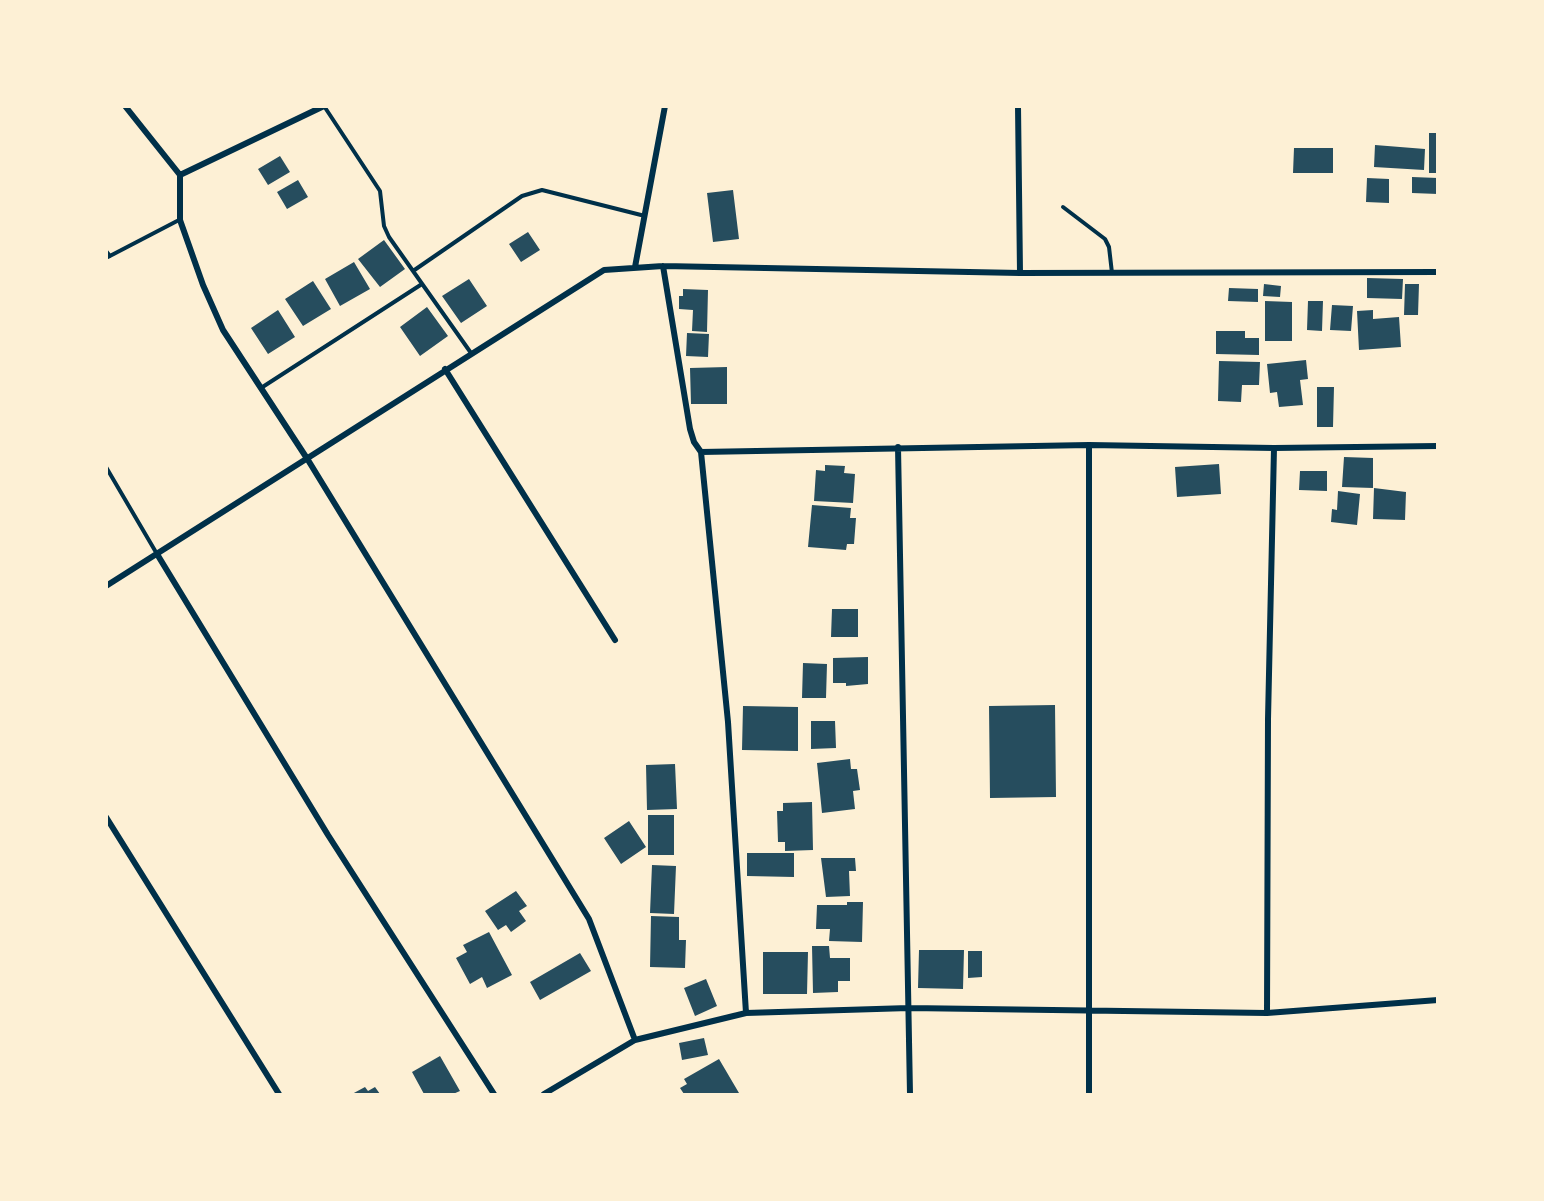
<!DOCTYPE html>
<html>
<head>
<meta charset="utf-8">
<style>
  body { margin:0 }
  #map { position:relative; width:1544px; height:1201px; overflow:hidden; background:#fdf0d5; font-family:"Exo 2",sans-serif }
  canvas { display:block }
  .frame { position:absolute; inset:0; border:108px solid #fdf0d5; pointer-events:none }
</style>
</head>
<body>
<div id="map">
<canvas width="1544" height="1201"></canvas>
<div class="frame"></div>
</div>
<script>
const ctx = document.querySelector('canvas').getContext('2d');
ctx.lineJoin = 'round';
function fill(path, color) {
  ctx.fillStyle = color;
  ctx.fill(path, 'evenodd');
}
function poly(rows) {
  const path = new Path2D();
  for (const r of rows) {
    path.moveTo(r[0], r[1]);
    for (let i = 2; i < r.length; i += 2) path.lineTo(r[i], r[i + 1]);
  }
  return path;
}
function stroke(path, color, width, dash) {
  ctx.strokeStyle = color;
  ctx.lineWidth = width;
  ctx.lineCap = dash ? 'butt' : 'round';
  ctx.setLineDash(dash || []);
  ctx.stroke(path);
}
fill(poly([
  [1429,133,1438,133,1438,173,1429,173],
  [1375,145,1425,149,1424,170,1374,167],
  [1294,148,1333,148,1333,173,1293,173],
  [280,156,290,172,268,185,258,169],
  [1412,177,1438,178,1438,194,1412,193],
  [1367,178,1389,179,1389,203,1366,202],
  [298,180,308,197,287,209,277,192],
  [733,190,739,239,713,242,707,193],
  [528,232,540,250,521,262,509,244],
  [384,240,405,269,380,287,358,259],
  [354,262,370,289,340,306,325,279],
  [1367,278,1403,279,1402,299,1367,298],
  [469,279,487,306,461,323,442,296],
  [313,281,331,309,303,326,285,299],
  [1264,284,1281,286,1280,297,1263,296],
  [1405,284,1419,284,1418,315,1404,315],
  [1229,288,1258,289,1258,302,1228,301],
  [683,289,708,290,707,332,692,331,693,310,679,309,679,296,683,296],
  [1265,301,1292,302,1292,341,1265,341],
  [1308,301,1323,301,1322,331,1307,330],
  [1332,305,1353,306,1351,331,1330,330],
  [427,307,448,336,420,356,400,327],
  [278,310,295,337,268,354,251,328],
  [1373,310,1373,319,1399,317,1401,347,1359,350,1357,311],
  [1216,331,1245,331,1245,338,1259,338,1259,355,1216,354],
  [687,333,709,334,708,357,686,356],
  [1306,360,1308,379,1300,380,1303,405,1279,407,1277,392,1270,393,1267,364],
  [1219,361,1260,362,1259,385,1242,385,1241,402,1218,401],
  [727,367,727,404,691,404,690,368],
  [1317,387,1334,387,1333,427,1317,427],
  [1344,457,1373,458,1373,488,1342,487],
  [1219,464,1221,494,1177,497,1175,467],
  [825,465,845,466,844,473,855,474,853,503,814,501,816,470,825,471],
  [1300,471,1327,471,1327,491,1299,490],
  [1374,488,1406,492,1405,520,1373,519],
  [1338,491,1360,494,1357,525,1331,522,1332,509,1337,510],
  [812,505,851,508,850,518,856,518,854,544,847,544,846,550,808,547],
  [832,609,858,609,858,637,831,637],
  [868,657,868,684,846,686,846,683,833,683,833,658],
  [803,663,827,664,826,698,802,698],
  [1055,705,1056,797,990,798,989,706],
  [743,706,798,707,798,751,742,750],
  [811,721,835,721,836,748,811,749],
  [850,759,851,769,857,769,860,790,853,791,855,809,822,813,817,763],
  [675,764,677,809,647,810,646,765],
  [812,802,813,850,785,851,785,842,778,842,777,811,783,811,783,803],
  [648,815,674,815,674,855,648,855],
  [629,821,646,847,621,864,604,838],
  [747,853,794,853,794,877,747,876],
  [821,858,855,858,856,871,849,871,850,896,826,897],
  [652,865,676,866,674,914,650,913],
  [516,891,527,906,519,911,526,921,511,932,506,925,498,930,485,911],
  [847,902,863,902,862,942,829,941,830,929,816,929,817,905,847,905],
  [651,916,679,917,679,940,686,940,685,968,650,967],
  [489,932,512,975,487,988,482,977,470,984,456,958,467,952,463,945],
  [812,946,829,946,830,958,850,958,850,981,838,981,838,992,813,993],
  [919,950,964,950,963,989,918,988],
  [968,951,982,951,982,977,968,978],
  [763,952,808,952,807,994,763,994],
  [580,953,591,971,540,1000,530,982],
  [706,979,717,1006,695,1016,684,988],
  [704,1038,708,1055,682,1060,679,1043],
  [440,1056,460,1091,453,1094,424,1094,412,1072],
  [719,1059,739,1093,684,1094,680,1088,687,1084,684,1079],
  [365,1087,368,1091,375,1087,380,1094,352,1094]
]), '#264d5e');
stroke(poly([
  [324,106,380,191,384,226,389,237,471,353],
  [1063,207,1105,239,1109,247,1112,273],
  [106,251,110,256],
  [106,258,179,220],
  [413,271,522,196,542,190,645,216],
  [261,388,422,284],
  [106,467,157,554]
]), '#003049', 4);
stroke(poly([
  [125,106,180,175,180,220,203,285,223,330,308,460,589,919,635,1040],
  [1018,106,1020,273],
  [180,175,324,106],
  [663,266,690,429,694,442,701,452,728,722,746,1013],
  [635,267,665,106],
  [445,369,615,640],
  [898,447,910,1094],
  [701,452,1089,445,1274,448,1438,446],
  [157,554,328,835,494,1094],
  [106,586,604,270,663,266,1020,273,1438,272],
  [106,817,279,1094],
  [1267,1013,1268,719,1274,448],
  [544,1094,635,1040,746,1013,909,1008,1267,1013,1438,1000],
  [1089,1094,1089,445]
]), '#003049', 6);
</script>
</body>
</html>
